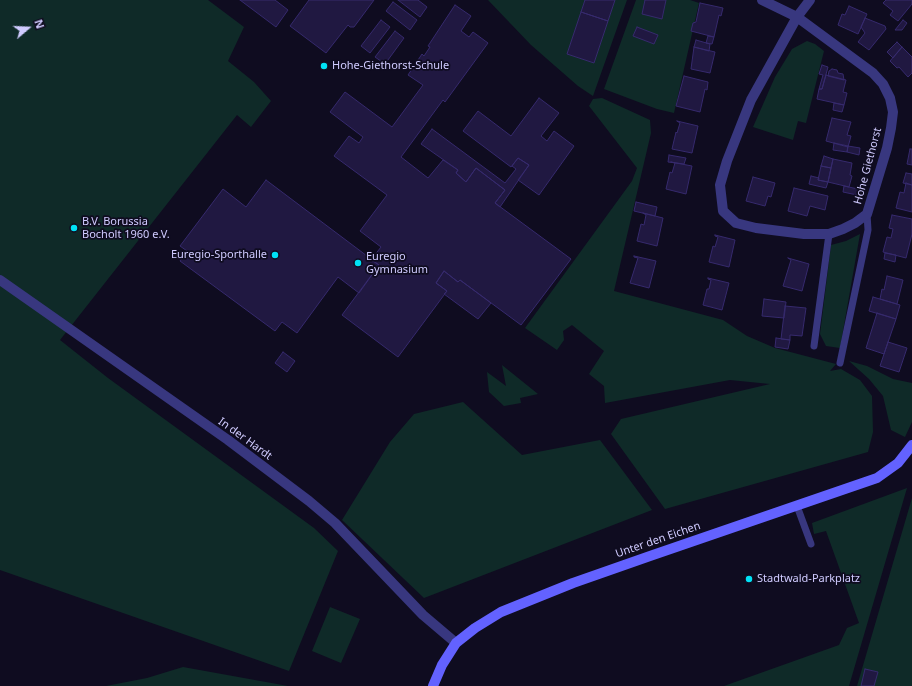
<!DOCTYPE html>
<html>
<head>
<meta charset="utf-8">
<style>
  body { margin:0 }
  #map { position:relative; width:912px; height:686px; overflow:hidden; background:#0f0c20; font-family:"Noto Sans",sans-serif }
  canvas { display:block }
  .north { position:absolute; left:8px; top:8px; width:40px; height:40px; -webkit-text-stroke:3px #0f0c20; paint-order:stroke; rotate:71deg; font-size:11px; font-weight:700; line-height:16px; text-align:center; color:#d0cbff }
  .north::after { content:''; display:block; margin:auto; width:14px; height:18px; background:#d0cbff; clip-path:polygon(50% 0,100% 100%,50% 72%,0 100%) }
</style>
</head>
<body>
<div id="map">
<canvas width="912" height="686"></canvas>
<div class="north">N</div>
</div>
<script>
const ctx = document.querySelector('canvas').getContext('2d');
ctx.lineJoin = 'round';
function fill(path, color) {
  ctx.fillStyle = color;
  ctx.fill(path, 'evenodd');
}
function poly(rows) {
  const path = new Path2D();
  for (const r of rows) {
    path.moveTo(r[0], r[1]);
    for (let i = 2; i < r.length; i += 2) path.lineTo(r[i], r[i + 1]);
  }
  return path;
}
function stroke(path, color, width, dash) {
  ctx.strokeStyle = color;
  ctx.lineWidth = width;
  ctx.lineCap = dash ? 'butt' : 'round';
  ctx.setLineDash(dash || []);
  ctx.stroke(path);
}
function label(font, color, halo, rows, align = 'center') {
  ctx.font = font + ' "Noto Sans",sans-serif';
  ctx.lineWidth = 3.5;
  ctx.setLineDash([]);
  ctx.textBaseline = 'middle';
  ctx.strokeStyle = halo;
  ctx.fillStyle = color;
  for (const [text, x, y, turn = 0] of rows) {
    ctx.save();
    ctx.translate(x, y);
    ctx.rotate((+turn || 0) * Math.PI / 180);
    ctx.textAlign = isNaN(turn) ? turn : align;
    if (halo) ctx.strokeText(text, 0, 0);
    ctx.fillText(text, 0, 0);
    ctx.restore();
  }
}
fill(poly([
  [0,0,208,0,244,27,228,61,254,82,271,101,251,127,237,115,60,340,108,378,314,528,338,551,289,671,0,570],
  [488,0,627,0,593,96,578,86,531,45],
  [636,0,690,0,699,3,674,113,657,109,604,89],
  [807,41,815,44,824,51,806,123,798,121,793,140,753,127,775,77,792,49],
  [602,98,650,120,651,133,614,291,723,320,747,336,775,348,836,364,830,371,841,369,860,380,872,396,873,432,868,452,665,509,611,434,621,419,770,384,730,380,605,403,604,386,589,374,604,351,572,325,563,331,564,340,557,350,525,328,632,181,637,168,589,106,593,99],
  [860,234,840,348,826,346,820,334,831,245,846,241],
  [849,361,867,366,893,379,912,383,912,422,905,437,891,430,883,396,869,379],
  [502,365,538,394,520,398,521,403,504,406,489,392,487,372,506,386],
  [463,402,522,455,600,440,652,510,424,598,342,520,390,442,414,414],
  [907,488,849,686,724,686,839,645,847,628,859,623,826,531,814,534,812,523],
  [912,498,912,686,857,686],
  [330,607,360,619,341,663,312,651],
  [183,667,288,686,106,686,147,678]
]), '#0f2a28');
const building = poly([
  [240,0,275,0,288,10,276,27,240,0],
  [309,0,374,0,354,27,350,27,348,25,326,53,290,26,309,0],
  [398,0,418,0,427,7,420,17,398,0],
  [585,0,615,0,608,21,581,12,585,0],
  [645,0,666,0,662,19,642,14,645,0],
  [886,0,912,0,912,4,898,21,890,15,893,11,883,3,886,0],
  [393,2,417,20,410,30,386,11,393,2],
  [700,3,723,8,721,16,719,15,714,37,691,31,693,23,696,22,700,3],
  [455,5,471,16,461,31,469,37,473,32,488,43,445,102,443,100,401,157,428,178,443,160,458,170,456,173,466,182,476,168,505,190,495,203,571,259,521,325,460,280,458,282,444,271,436,283,447,291,398,357,342,315,379,265,371,260,381,247,360,231,387,195,334,156,349,136,359,143,363,137,330,112,345,92,392,127,423,85,408,75,422,54,424,56,430,47,428,46,455,5],
  [849,6,867,14,858,34,838,25,842,14,845,15,849,6],
  [581,12,608,21,594,63,567,54,581,12],
  [865,18,885,26,886,29,869,50,858,42,865,33,861,27,865,18],
  [381,20,390,27,370,53,361,46,381,20],
  [903,20,907,23,902,30,895,30,903,20],
  [637,27,658,35,654,44,633,36,637,27],
  [395,31,404,38,385,64,375,57,395,31],
  [708,36,714,37,712,44,706,43,708,36],
  [696,40,710,44,709,51,694,47,696,40],
  [897,42,902,47,893,58,887,52,897,42],
  [694,47,715,52,710,73,691,69,694,47],
  [902,47,912,57,912,73,908,77,899,67,897,68,890,61,902,47],
  [822,65,828,67,822,89,819,89,823,75,819,74,822,65],
  [832,69,837,70,838,73,843,74,844,80,828,76,829,71,832,69],
  [826,75,846,80,843,92,847,93,844,105,817,99,819,89,822,89,826,75],
  [684,76,708,82,707,90,705,89,700,112,676,106,684,76],
  [539,98,559,113,541,136,547,141,554,131,574,146,539,195,518,180,529,165,518,158,511,167,463,131,478,111,511,136,539,98],
  [834,103,844,105,842,112,833,110,834,103],
  [832,118,851,122,847,135,851,136,848,147,826,141,832,118],
  [677,121,698,126,692,153,672,149,676,132,677,133,680,123,677,121],
  [432,129,505,183,516,169,512,166,518,158,529,165,500,207,495,203,505,190,476,168,466,182,456,173,458,170,421,144,432,129],
  [834,143,848,146,847,152,833,150,834,143],
  [848,146,860,148,859,155,847,152,848,146],
  [910,149,912,149,912,165,907,164,910,149],
  [669,155,686,158,684,164,668,162,669,155],
  [824,156,833,159,831,168,821,166,824,156],
  [833,159,852,163,850,175,852,176,849,187,828,182,833,159],
  [671,162,692,166,686,194,666,189,670,172,672,173,675,163,671,162],
  [821,166,831,168,828,182,818,180,821,166],
  [906,173,912,174,912,185,903,183,906,173],
  [811,176,819,178,818,180,828,182,826,188,809,184,811,176],
  [753,177,775,183,771,197,768,196,765,206,746,201,753,177],
  [266,180,379,265,359,293,338,277,297,333,282,322,275,331,180,261,187,251,180,246,223,189,246,207,266,180],
  [906,183,912,185,912,212,896,208,900,192,904,193,906,183],
  [844,186,858,189,857,195,843,192,844,186],
  [794,188,828,196,825,210,810,206,807,216,788,211,794,188],
  [636,202,657,207,655,216,634,211,636,202],
  [643,213,663,218,657,246,637,241,641,224,644,225,646,215,643,213],
  [892,215,912,219,912,234,906,258,883,252,887,237,891,238,893,229,889,228,892,215],
  [715,235,735,240,729,267,709,262,713,246,715,247,718,237,715,236,715,235],
  [885,253,896,255,895,262,884,259,885,253],
  [634,256,656,261,649,288,630,283,638,258,634,257,634,256],
  [788,258,809,264,802,291,783,286,791,260,788,258],
  [444,271,458,282,460,280,491,303,478,319,444,294,447,291,436,283,444,271],
  [887,276,903,280,897,304,880,299,882,289,884,290,887,276],
  [708,278,729,283,722,310,703,305,707,289,709,289,711,280,708,279,708,278],
  [873,297,900,305,896,319,869,311,873,297],
  [764,299,786,302,784,318,762,316,764,299],
  [785,306,806,308,802,336,790,335,790,340,781,339,785,306],
  [877,313,896,319,884,354,866,348,877,313],
  [776,338,790,340,788,349,775,347,776,338],
  [888,342,907,348,899,372,880,366,888,342],
  [283,352,295,361,287,372,275,363,283,352],
  [865,669,878,672,874,686,861,686,865,669]
]);
fill(building, '#201841');
stroke(building, '#362a6d', 1);
stroke(poly([
  [814,346,829,234],
  [840,363,868,230,867,214],
  [797,506,811,544]
]), '#38377f', 7);
stroke(poly([
  [762,0,797,17,873,73,883,84,890,98,893,112,891,128,887,148,867,214,855,223,843,229,829,234,804,234,756,228,736,223,723,211,720,185,727,161,751,100,797,17,810,0],
  [0,280,228,440,309,501,335,523,423,615,456,643]
]), '#38377f', 10);
stroke(poly([
  [433,686,442,665,456,643,475,628,501,612,573,583,650,556,877,478,898,463,912,445]
]), '#6362ff', 10);
for (const [x, y, r, color] of [
  [324,66,4,"#00e2f6"],
  [74,228,4,"#00e2f6"],
  [275,255,4,"#00e2f6"],
  [358,263,4,"#00e2f6"],
  [749,579,4,"#00e2f6"]
]) {
  const dot = new Path2D();
  dot.arc(x, y, r, 0, 2 * Math.PI);
  ctx.fillStyle = color;
  ctx.fill(dot);
  stroke(dot, '#0f0c20', 1.5);
}
label('11px', '#d0cbff', '#0f0c20', [
  ["Hohe-Giethorst-Schule",332,66],
  ["B.V. Borussia",82,222],
  ["Bocholt 1960 e.V.",82,235],
  ["Euregio-Sporthalle",267,255,"right"],
  ["Euregio",366,257],
  ["Gymnasium",366,270],
  ["Stadtwald-Parkplatz",757,579]
], 'left');
label('11px', '#d0cbff', '#0f0c20', [
  ["Hohe Giethorst",868,166,-75],
  ["In der Hardt",245,439,36],
  ["Unter den Eichen",658,540,-19]
]);
</script>
</body>
</html>
